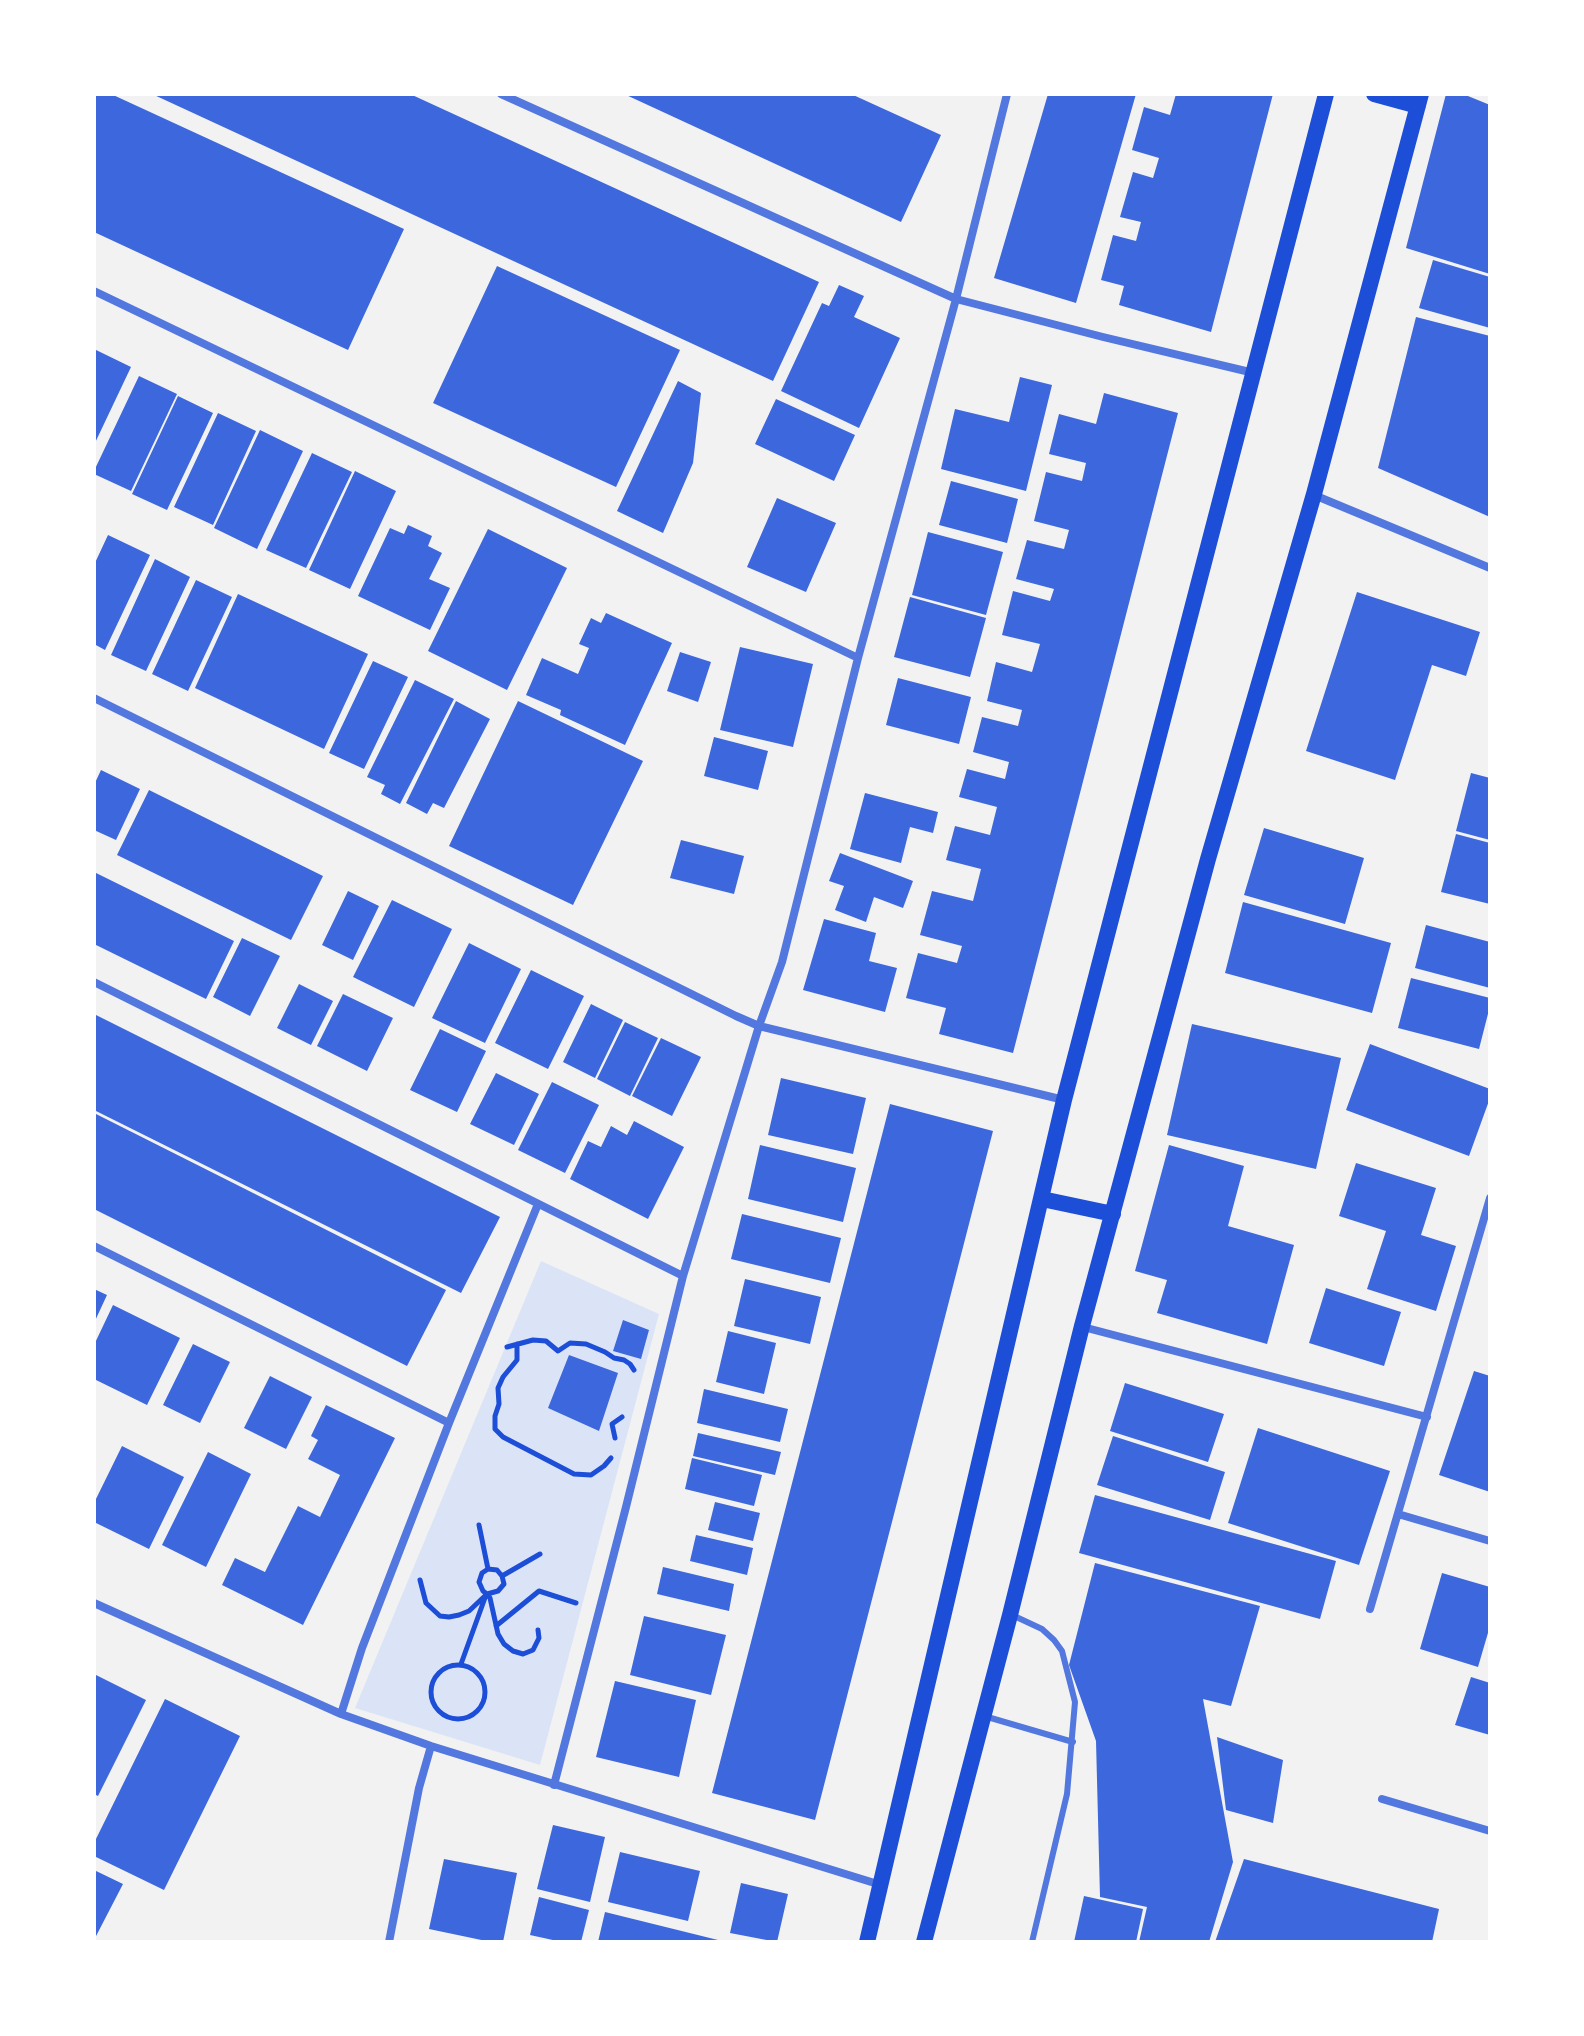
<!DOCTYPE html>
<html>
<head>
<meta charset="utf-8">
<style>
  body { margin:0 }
  #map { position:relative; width:1584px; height:2036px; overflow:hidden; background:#f2f2f2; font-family:Poppins,sans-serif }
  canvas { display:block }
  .frame { position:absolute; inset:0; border:96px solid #fff; pointer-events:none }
</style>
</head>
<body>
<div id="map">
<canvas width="1584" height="2036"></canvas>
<div class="frame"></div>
</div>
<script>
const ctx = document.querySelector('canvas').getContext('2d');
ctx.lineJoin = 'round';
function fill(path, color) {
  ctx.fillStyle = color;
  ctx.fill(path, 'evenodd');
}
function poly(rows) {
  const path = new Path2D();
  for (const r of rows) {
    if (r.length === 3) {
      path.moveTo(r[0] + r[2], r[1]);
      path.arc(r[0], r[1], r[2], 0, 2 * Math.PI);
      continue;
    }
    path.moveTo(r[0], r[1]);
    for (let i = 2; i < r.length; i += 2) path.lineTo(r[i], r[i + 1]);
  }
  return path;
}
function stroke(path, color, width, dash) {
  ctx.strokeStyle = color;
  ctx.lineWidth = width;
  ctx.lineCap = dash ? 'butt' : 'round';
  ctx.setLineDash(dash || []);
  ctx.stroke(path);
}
fill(poly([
  [541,1261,659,1314,540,1765,355,1708]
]), '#dbe4f7');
fill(poly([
  [94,94,111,94,404,229,348,350,94,232],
  [152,94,410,94,819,282,773,381],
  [624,94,851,94,941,135,901,222],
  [1048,94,1136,94,1076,303,994,278],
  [1176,94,1273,94,1211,332,1119,305,1124,286,1101,280,1113,235,1136,241,1141,222,1120,217,1133,172,1153,178,1159,158,1132,150,1144,107,1170,115],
  [1446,94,1463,94,1490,105,1490,274,1406,248],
  [1433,260,1490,277,1490,328,1419,308],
  [497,266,680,350,616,487,433,403],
  [839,285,864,296,854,317,900,338,859,428,781,391,822,303,829,306],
  [1416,317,1490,336,1490,517,1378,468],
  [94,349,131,367,94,445],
  [139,376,177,394,131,491,94,474,94,471],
  [1020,377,1052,385,1026,491,941,469,955,409,1009,422],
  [678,381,701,393,693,463,663,533,617,511],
  [1104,393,1178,413,1013,1053,939,1034,946,1008,906,998,918,953,957,963,962,946,920,935,932,891,973,901,981,869,946,860,955,826,990,835,997,807,959,797,967,769,1005,779,1009,762,973,752,982,717,1018,726,1022,710,987,701,996,662,1032,672,1040,644,1002,635,1013,591,1050,601,1054,589,1016,579,1027,540,1064,549,1069,530,1034,521,1046,472,1082,481,1086,463,1049,454,1059,414,1096,424],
  [178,396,213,413,167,510,132,494],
  [776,399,855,435,834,481,755,444],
  [218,413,256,431,213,525,174,507],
  [260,430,303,451,257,549,214,528],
  [312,453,352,472,306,568,266,550],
  [355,471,396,491,350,589,309,570],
  [951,481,1018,499,1007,543,939,525],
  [777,498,836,523,806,592,747,567],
  [408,525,432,536,428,546,442,553,429,579,450,588,430,630,358,596,390,528,404,534],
  [488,529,567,568,507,690,428,651],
  [928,532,1003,552,986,615,912,595],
  [108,535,150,555,105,650,94,644,94,565],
  [155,559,190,577,146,671,111,655],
  [196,580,232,597,188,691,152,674],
  [1357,592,1480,632,1466,676,1432,665,1395,780,1306,751],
  [238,594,368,654,324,749,195,688],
  [910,597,986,618,970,677,894,657],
  [606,613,672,643,625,745,560,715,561,710,526,695,542,658,578,674,589,648,579,644,591,618,601,623],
  [740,647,813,664,793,747,720,730],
  [680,652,711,662,698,702,667,691],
  [373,661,408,677,364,769,329,753],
  [898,678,971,697,959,744,886,725],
  [415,680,454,699,400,804,381,794,385,785,367,777],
  [456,701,490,719,444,808,433,803,427,814,406,803],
  [518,701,643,761,573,905,449,846],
  [714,737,768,751,758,790,704,776],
  [101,770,140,789,116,840,94,830,94,785],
  [1471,773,1490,778,1490,840,1456,831],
  [149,790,323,876,291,940,117,855],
  [865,793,938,812,933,833,910,827,901,863,850,849],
  [1264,828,1364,858,1345,924,1244,895],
  [1456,834,1490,843,1490,904,1441,892],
  [681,840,744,856,734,894,670,878],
  [840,853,913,881,903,908,874,897,866,922,835,910,844,886,829,881],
  [94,872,234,941,206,999,94,944],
  [348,891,379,906,353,960,322,945],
  [392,900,452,929,414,1007,353,977],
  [1243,902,1391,943,1372,1013,1225,973],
  [824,919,876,933,869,961,897,968,885,1012,803,990],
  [1426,925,1490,942,1490,988,1415,968],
  [242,938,280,956,250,1016,213,997],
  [469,943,521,969,485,1043,432,1018],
  [531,970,584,996,548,1069,495,1043],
  [1411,978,1490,998,1490,1006,1479,1049,1398,1028],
  [299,984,333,1001,311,1045,277,1028],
  [343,994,393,1018,367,1071,317,1046],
  [591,1004,623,1020,595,1078,563,1062],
  [94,1014,500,1217,461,1293,94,1110],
  [625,1022,658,1038,630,1096,597,1079],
  [1192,1024,1341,1058,1316,1169,1167,1135],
  [440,1029,486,1051,457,1112,410,1090],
  [661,1038,701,1057,672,1116,632,1096],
  [1370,1044,1490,1089,1490,1098,1469,1156,1346,1110],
  [496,1073,539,1094,514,1145,470,1124],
  [781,1078,866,1098,853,1154,768,1135],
  [552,1082,599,1105,565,1173,518,1150],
  [890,1104,993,1131,815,1820,712,1793],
  [94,1113,446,1290,407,1366,94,1209],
  [634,1121,684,1147,648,1219,570,1179,588,1141,601,1147,611,1126,627,1135],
  [760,1145,856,1168,843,1222,748,1199],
  [1169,1145,1244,1166,1228,1226,1294,1245,1267,1344,1157,1313,1167,1280,1135,1271],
  [1356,1163,1436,1188,1421,1235,1456,1246,1436,1311,1367,1289,1386,1231,1339,1216],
  [742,1214,841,1238,830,1283,731,1259],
  [745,1279,821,1297,810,1344,734,1326],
  [1326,1288,1401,1312,1384,1366,1309,1343],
  [94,1289,107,1295,94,1323],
  [113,1305,180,1338,147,1405,94,1379,94,1345],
  [623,1320,649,1330,641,1359,613,1351],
  [728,1331,776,1343,764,1394,716,1382],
  [193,1344,230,1362,200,1423,163,1405],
  [569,1355,618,1373,599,1431,548,1408],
  [1474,1371,1490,1376,1490,1492,1439,1475],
  [270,1376,312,1397,286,1449,244,1428],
  [1125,1383,1224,1414,1208,1462,1110,1431],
  [704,1389,788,1409,780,1442,697,1423],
  [326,1405,395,1438,303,1625,222,1585,235,1558,265,1572,298,1506,320,1517,340,1475,308,1459,318,1440,311,1436],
  [1258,1428,1390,1471,1359,1565,1228,1523],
  [698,1433,781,1452,775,1475,693,1456],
  [1113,1436,1225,1472,1210,1520,1097,1485],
  [122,1446,184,1477,149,1549,94,1522,94,1503],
  [208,1452,251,1474,206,1567,162,1545],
  [692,1458,762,1475,754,1506,685,1489],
  [1095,1495,1336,1561,1320,1619,1079,1553],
  [715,1502,760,1513,753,1541,708,1530],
  [696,1535,753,1548,747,1575,690,1561],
  [1095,1563,1260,1606,1231,1706,1203,1699,1233,1862,1209,1942,1139,1942,1147,1907,1100,1897,1096,1741,1069,1665],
  [663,1567,734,1584,729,1611,657,1594],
  [1442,1573,1490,1587,1490,1626,1478,1667,1420,1649],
  [644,1616,726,1635,711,1695,630,1675],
  [94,1674,146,1700,98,1796,94,1794],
  [1471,1677,1490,1683,1490,1735,1455,1725],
  [615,1681,696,1700,679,1777,596,1757],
  [165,1699,240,1736,164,1890,94,1856,94,1843],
  [1217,1737,1283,1760,1273,1823,1226,1810],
  [553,1825,605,1837,590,1902,537,1889],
  [620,1852,700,1871,688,1921,608,1902],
  [444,1859,517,1873,503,1942,491,1942,429,1929],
  [1244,1859,1439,1909,1432,1942,1215,1942],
  [94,1870,123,1884,94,1940],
  [741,1883,788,1894,777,1942,730,1933],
  [1084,1896,1143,1909,1136,1942,1074,1942],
  [539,1897,589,1910,581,1942,562,1942,530,1935],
  [605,1912,722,1941,722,1942,598,1942]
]), '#3d67dc');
stroke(poly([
  [517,1344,517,1360,503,1377,498,1388,499,1404,495,1416,495,1429,503,1437,574,1474,591,1475,604,1466,611,1458],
  [507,1347,533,1340,546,1341,558,1351,570,1343,586,1344,605,1352,614,1358,624,1360,630,1364,634,1370],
  [615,1438,612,1424,622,1417],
  [479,1525,488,1569],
  [502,1576,540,1554],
  [420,1580,426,1603,440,1616,449,1617,459,1615,469,1611,487,1594,498,1591,504,1584,502,1576,497,1570,488,1569,482,1573,479,1582,483,1591,487,1594,490,1598,498,1634,504,1644,513,1651,523,1654,533,1650,539,1638,538,1630],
  [496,1626,539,1591,576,1603],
  [461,1664,486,1595],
  [458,1692,27]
]), '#1d4ed8', 5);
stroke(poly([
  [1012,1615,1042,1629,1054,1640,1062,1651,1075,1702,1067,1794,1032,1942],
  [984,1716,1073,1742]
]), '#5277de', 6);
stroke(poly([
  [501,94,956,299,1103,337,1254,373],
  [94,291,858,658],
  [1314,495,1490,568],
  [94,698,736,1016,759,1026,1064,1100],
  [94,982,683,1276],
  [94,1246,449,1423],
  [1083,1327,1427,1417],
  [1398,1514,1490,1541],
  [94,1603,341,1714,431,1746,881,1885],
  [1370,1609,1490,1198],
  [341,1714,362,1648,449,1423,538,1204],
  [554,1785,626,1507,683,1276,759,1026,782,962,858,658,956,299,1007,94],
  [1382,1799,1490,1831],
  [389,1942,419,1788,431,1746]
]), '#5277de', 8);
stroke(poly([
  [1374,94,1418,106],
  [1042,1199,1113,1214],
  [867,1942,1064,1100,1326,94],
  [924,1942,1010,1615,1082,1326,1208,859,1314,494,1421,94]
]), '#1d4ed8', 16);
</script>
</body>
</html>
